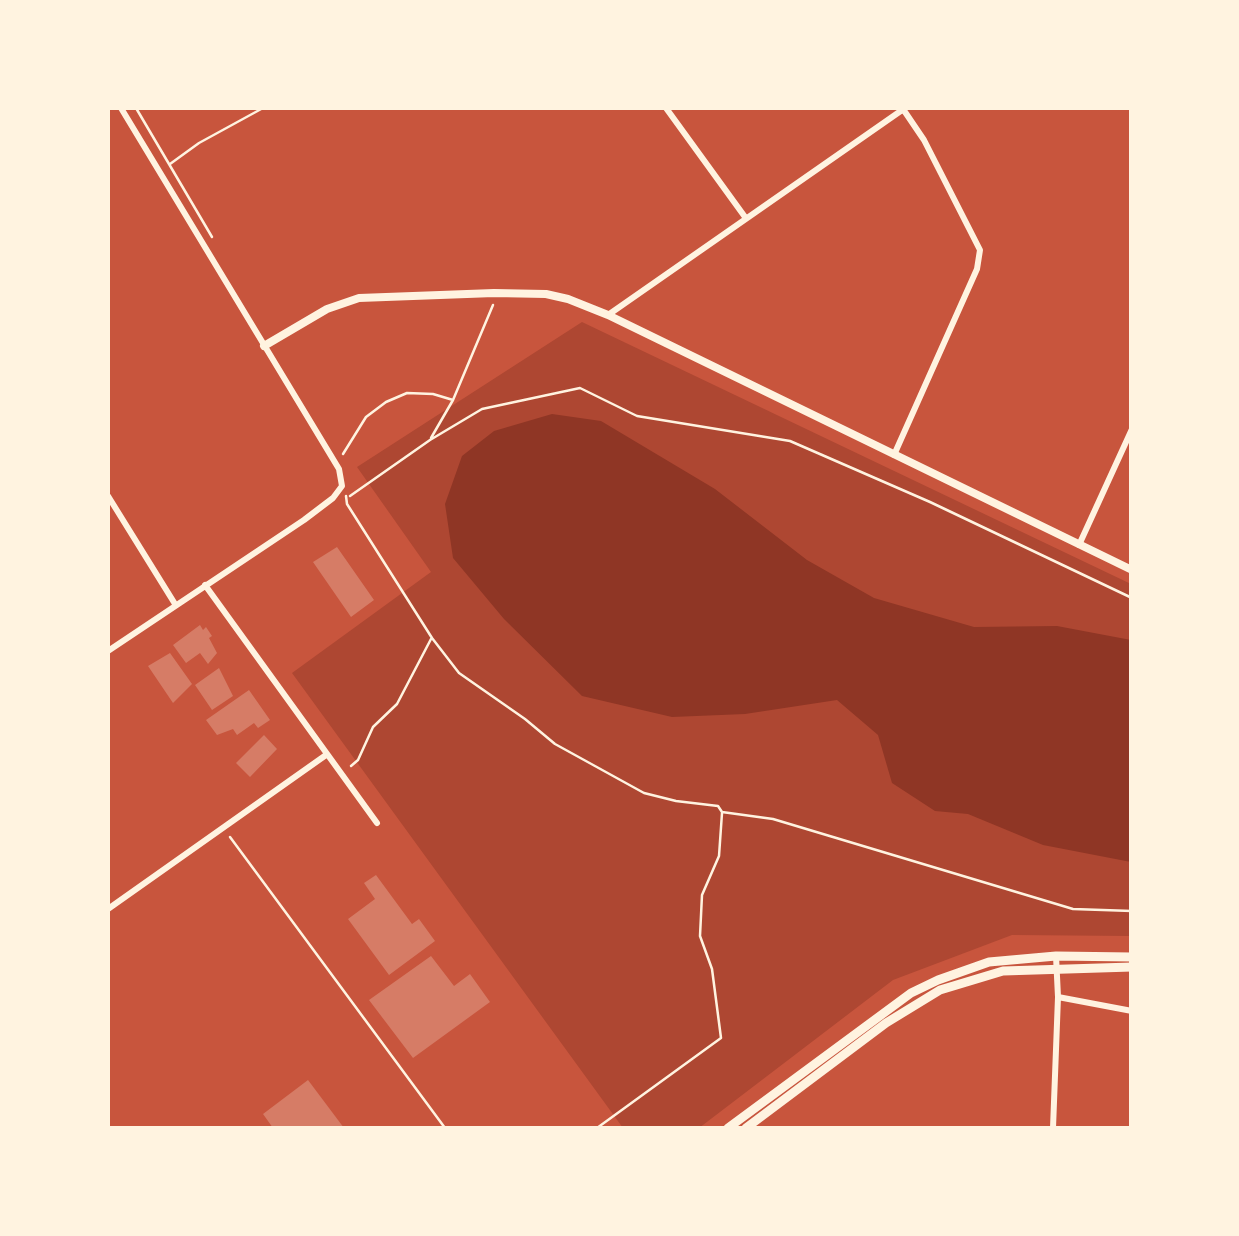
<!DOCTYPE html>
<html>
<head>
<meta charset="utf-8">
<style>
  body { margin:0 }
  #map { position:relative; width:1239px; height:1236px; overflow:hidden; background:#c8553d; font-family:"Roboto Condensed",sans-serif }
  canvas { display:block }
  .frame { position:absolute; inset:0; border:110px solid #fff3e0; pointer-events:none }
</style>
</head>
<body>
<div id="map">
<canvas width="1239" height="1236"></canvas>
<div class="frame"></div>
</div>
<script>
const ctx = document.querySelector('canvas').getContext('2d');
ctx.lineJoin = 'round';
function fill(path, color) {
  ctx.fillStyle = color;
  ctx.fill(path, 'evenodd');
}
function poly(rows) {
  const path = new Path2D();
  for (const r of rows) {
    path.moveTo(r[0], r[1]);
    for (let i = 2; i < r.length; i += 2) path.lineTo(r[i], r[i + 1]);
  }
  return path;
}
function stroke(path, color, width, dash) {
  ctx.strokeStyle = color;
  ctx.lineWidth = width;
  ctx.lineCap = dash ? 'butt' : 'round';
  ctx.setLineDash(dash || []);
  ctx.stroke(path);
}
fill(poly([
  [582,322,1131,584,1131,936,1012,935,893,980,699,1128,623,1128,292,673,431,572,357,467]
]), '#ae4732');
fill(poly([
  [552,414,601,421,715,489,807,560,874,598,974,627,1057,626,1131,640,1131,862,1043,845,968,814,935,811,892,783,878,735,837,700,745,714,672,717,582,696,504,619,453,558,445,504,462,456,494,431]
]), '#8f3625');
fill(poly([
  [337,547,374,600,351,617,313,562],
  [200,625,203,630,206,627,212,636,209,638,217,653,208,664,200,653,186,663,173,645],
  [170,653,192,684,173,703,148,666],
  [219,668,233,696,212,710,195,685],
  [249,690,270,720,258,728,254,723,237,735,233,729,217,735,206,720],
  [264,735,277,749,250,777,236,763],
  [376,875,412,924,419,919,435,941,389,975,348,919,375,899,364,883],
  [431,956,454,986,470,974,490,1002,413,1058,369,1000],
  [308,1080,344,1128,273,1128,263,1114]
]), '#d67c66');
stroke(poly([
  [136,108,212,237],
  [170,164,199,143,263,108],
  [431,438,453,400,493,305],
  [343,454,366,417,386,402,407,393,433,394,453,400],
  [346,496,347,504,432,638,459,673,525,719,555,744,644,793,676,801,718,806,722,812,773,819,1073,909,1132,911],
  [350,496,430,440,482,409,580,388,637,416,790,441,930,502,1132,598],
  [351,766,358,760,373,727,397,704,431,639],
  [230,837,445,1128],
  [597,1128,721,1038,712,969,700,936,702,895,719,856,722,813]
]), '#fff3e0', 2.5);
stroke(poly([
  [666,108,745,217],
  [608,315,905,108],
  [894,455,977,269,980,250,924,140,903,109],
  [108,496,175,604],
  [1079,545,1132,429],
  [205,585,377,823],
  [108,651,304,520,333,498,342,486,339,469,121,108],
  [108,909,326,755],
  [1058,997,1132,1011],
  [1053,1128,1058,997,1056,956]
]), '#fff3e0', 6);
stroke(poly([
  [264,346,327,309,359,298,494,293,546,294,568,299,608,315,1132,570]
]), '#fff3e0', 8);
stroke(poly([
  [728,1128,911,993,938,980,989,962,1056,956,1132,957],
  [746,1128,886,1023,940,990,1003,971,1132,967]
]), '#fff3e0', 9);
</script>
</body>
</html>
